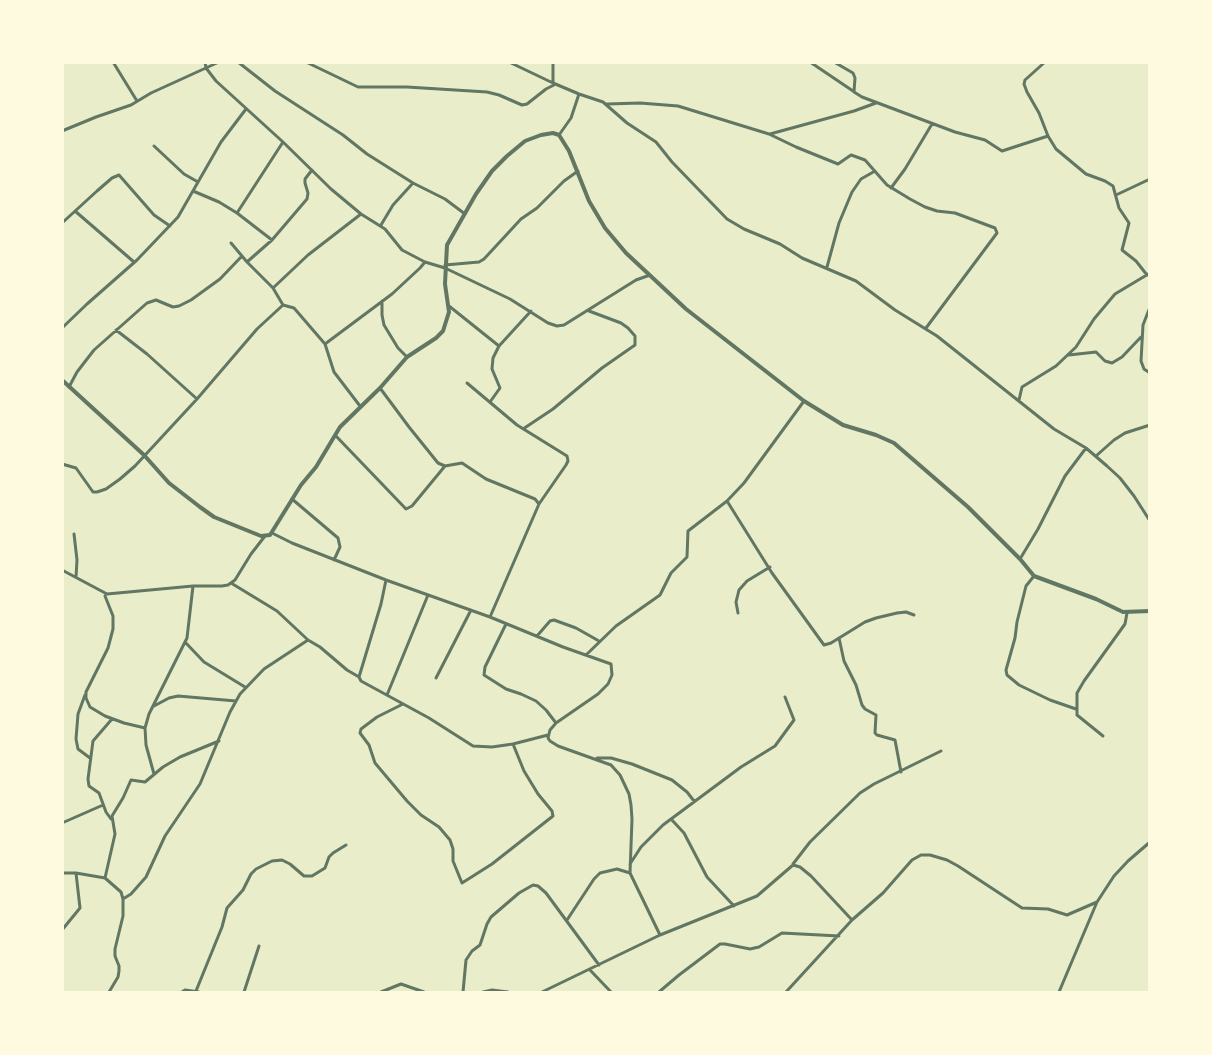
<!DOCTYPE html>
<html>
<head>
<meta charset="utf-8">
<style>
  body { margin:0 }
  #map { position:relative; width:1212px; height:1055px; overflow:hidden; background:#e9edc9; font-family:"Nunito Sans",sans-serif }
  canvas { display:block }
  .frame { position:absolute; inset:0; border:64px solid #fefae0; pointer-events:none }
</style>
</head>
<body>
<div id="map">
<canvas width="1212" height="1055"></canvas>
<div class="frame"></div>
</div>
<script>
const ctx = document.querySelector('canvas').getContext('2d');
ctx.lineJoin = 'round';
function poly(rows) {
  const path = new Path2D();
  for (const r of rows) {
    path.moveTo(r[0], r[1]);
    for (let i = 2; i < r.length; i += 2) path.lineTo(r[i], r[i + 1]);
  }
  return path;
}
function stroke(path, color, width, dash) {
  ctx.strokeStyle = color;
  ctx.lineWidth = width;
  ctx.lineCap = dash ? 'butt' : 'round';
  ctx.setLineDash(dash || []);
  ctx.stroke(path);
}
stroke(poly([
  [113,62,137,101],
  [205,62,206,68,216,81,283,142,331,189,361,214,385,229,402,250,425,262,445,268,510,299,548,323,557,326,564,325,636,280,650,275],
  [238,62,275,91,343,135,367,154,413,183,445,199,465,214],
  [306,62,358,87,407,87,487,92,499,95,522,105,527,104,546,89,554,85],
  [509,62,553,83,579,94,603,102,627,123,656,142,672,162,727,219,744,229,780,244,802,258,856,281,895,310,937,336,1054,429,1086,448,1107,466,1120,478,1134,496,1150,521],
  [569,62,571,62],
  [810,62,853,91],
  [834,62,853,73,855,78,854,92,862,97,955,132,985,140,1002,151,1048,136],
  [1045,62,1025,80,1024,84,1027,92,1039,113,1048,136,1056,149,1086,174,1105,181,1113,186,1119,208,1129,223,1122,250,1136,261,1147,275],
  [553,83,553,62],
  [607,104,640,103,678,106,769,134,796,147,838,164,851,155,854,156,865,160,887,185,910,199,925,207,937,211,955,213,995,228,997,233,926,328],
  [62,131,96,117,131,105,151,93,219,62],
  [770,134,854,111,876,103],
  [559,135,571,118,579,94],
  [154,146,184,174,198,182],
  [891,188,905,169,932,124],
  [193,191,219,202,237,213,272,240],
  [1116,195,1150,179],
  [75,211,134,262],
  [237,213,283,142],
  [62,223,97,191,112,178,119,175,154,215,170,226],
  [381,225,393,205,413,183],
  [231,243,247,262,273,288,283,305],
  [247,262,272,240,307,199,308,193,305,183,305,179,312,170],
  [445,265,479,262,484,259,521,219,537,208,564,181,578,171],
  [827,267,839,223,852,192,861,179,875,171],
  [273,288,308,255,361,214],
  [382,301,382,315,384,325,398,348,407,357],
  [449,306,499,346],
  [1150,307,1143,325,1141,361,1144,369,1150,373],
  [62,328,87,304,137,260,178,217,221,142,246,109],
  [116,330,147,354,197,399],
  [325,344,392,294,420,268,425,262],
  [1069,355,1096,352,1105,361,1112,363,1122,357,1141,337],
  [467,383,517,425,567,456,568,461,566,465,539,504],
  [69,387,77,372,94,350,147,303,156,300,173,307,179,306,191,300,220,279,242,256],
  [380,388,409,427,438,463,445,466,462,463,486,479,535,499,539,504,490,617],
  [1019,400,1022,387,1056,366,1076,347,1094,319,1115,294,1150,273],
  [490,402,500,388,492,369,493,358,499,346,531,311],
  [523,429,553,409,602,368,635,345,635,336,628,328,621,323,589,311],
  [335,435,406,509,412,506,445,466],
  [1096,456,1114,440,1125,433,1150,425],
  [62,464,76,468,93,492,97,492,106,489,120,479,135,466,197,399,257,329,283,305,294,308,325,344,334,372,360,406],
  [292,499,338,538,340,547,334,560],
  [727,501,772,573,824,645,831,643,865,622,876,618,897,613,906,612,914,615],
  [272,533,292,543,386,580,490,617,563,647,611,664,612,675,608,684,598,694,556,723,550,730,548,738,550,741,558,746,611,765,620,775,629,794,631,805,632,819,630,873,660,935],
  [74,534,77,560,76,577],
  [1020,559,1038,529,1065,476,1086,448],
  [62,570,107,594,193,586,222,586,228,585,235,580,251,554,265,536],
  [1034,576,1026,586,1017,622,1015,638,1006,670,1007,675,1019,685,1050,700,1076,709],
  [386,580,381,604,359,677,361,681,429,718,473,746,492,747,513,744,548,735],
  [231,583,277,611,308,640,320,647,347,670,359,677],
  [105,596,113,616,113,629,108,648,86,692,86,698,90,707,105,716,124,723,145,728],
  [738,613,736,602,739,590,747,581,770,567],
  [506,624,485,667,484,675,506,689,521,694,536,701,546,710,556,723],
  [537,636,550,621,554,620,576,628,599,641],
  [839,638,844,661,856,685,862,705,865,709,876,715,875,733,877,735,895,740,901,772],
  [185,642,204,662,245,687],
  [586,655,616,626,660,595,671,573,687,557,688,531,727,501,744,483,804,401],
  [436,678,471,610],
  [85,695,78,714,76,739,78,749,90,758],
  [387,695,428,595],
  [403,704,377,717,361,729,360,733,369,745,375,763,407,801,421,815,439,827,450,840,453,849,453,861,462,883,492,864,553,816,552,811,538,794,524,771,513,744],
  [154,706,169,698,178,696,236,701],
  [1103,736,1077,715,1077,693,1084,681,1125,624,1127,613],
  [597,758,611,758,632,764,672,780,687,792,694,801],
  [154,774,146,745,145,728,149,714,187,638,193,586],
  [111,819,106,812,99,793,89,786,88,779,93,741,112,719],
  [671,819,684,833,707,877,734,906],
  [62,823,103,805],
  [630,864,641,847,663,825,741,767,775,746,794,720,785,697],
  [793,864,810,842,860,793,874,784,941,751],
  [62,873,76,873,105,878],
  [123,899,131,894,146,877,165,836,200,784,230,712,240,694,264,669,308,640],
  [567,920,594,879,600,873,617,869,630,873],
  [62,930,80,908,76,873],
  [590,970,611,992],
  [196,991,222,927,227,908,243,890,251,874,256,869,272,861,282,860,290,864,304,876,312,876,325,868,329,857,333,853,346,845],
  [109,992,118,977,119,971,119,966,115,956,115,949,123,916,123,899,121,892,105,878,115,834,112,816,123,798,131,780,145,782,163,767,180,757,219,741],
  [182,992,185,990,199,992],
  [244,992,259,946],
  [381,992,401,984,424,992],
  [463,992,466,960,472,951,480,945,487,924,491,917,519,893,533,885,538,886,546,893,599,965],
  [483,992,492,990,508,992],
  [542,992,660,935,757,896,793,865,800,867,811,876,852,920],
  [659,992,679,975,720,944,725,944,750,949,759,947,782,933,839,936],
  [786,992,852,920,883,893,912,860,921,855,930,855,947,860,958,866,1022,908,1048,909,1067,915,1097,902],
  [1059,992,1097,902,1114,876,1128,861,1150,842]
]), '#617663', 3);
stroke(poly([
  [62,380,144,455,169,483,200,507,214,517,261,536,270,535,301,485,316,467,340,427,380,388,407,357,436,338,443,331,449,312,445,284,447,245,476,194,492,171,507,156,525,141,541,135,553,133,559,135,569,151,589,201,605,228,626,253,686,309,804,401,843,425,876,435,894,443,968,507,1020,559,1034,576,1096,599,1123,612,1150,611]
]), '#617663', 4);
</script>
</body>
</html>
